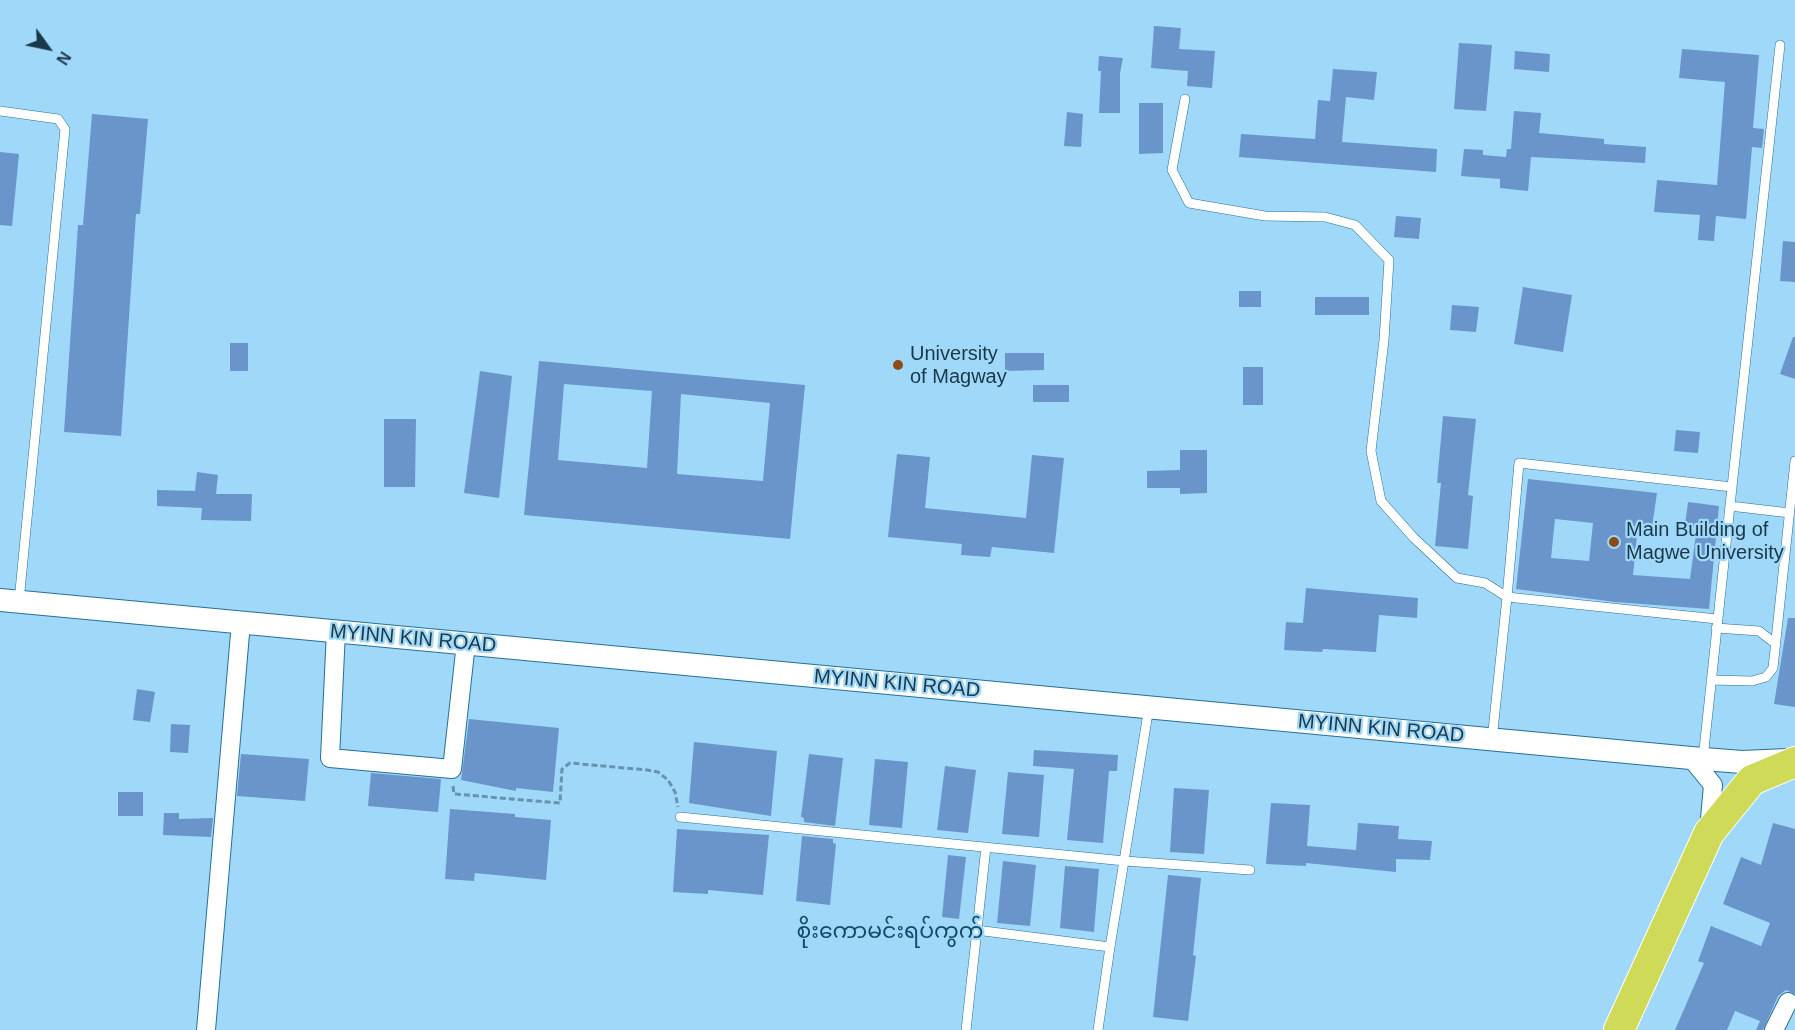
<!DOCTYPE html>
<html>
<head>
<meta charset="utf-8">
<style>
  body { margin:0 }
  #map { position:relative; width:1795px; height:1030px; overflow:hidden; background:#9fd8f9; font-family:Helvetica,sans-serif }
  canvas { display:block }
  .north { position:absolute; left:18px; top:18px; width:60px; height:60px; -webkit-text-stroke:4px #9fd8f9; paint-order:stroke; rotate:123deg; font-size:16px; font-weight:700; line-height:24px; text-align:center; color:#1a3849 }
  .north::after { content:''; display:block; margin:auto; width:21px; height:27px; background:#1a3849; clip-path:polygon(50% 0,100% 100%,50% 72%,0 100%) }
</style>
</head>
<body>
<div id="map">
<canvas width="1795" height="1030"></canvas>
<div class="north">N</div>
</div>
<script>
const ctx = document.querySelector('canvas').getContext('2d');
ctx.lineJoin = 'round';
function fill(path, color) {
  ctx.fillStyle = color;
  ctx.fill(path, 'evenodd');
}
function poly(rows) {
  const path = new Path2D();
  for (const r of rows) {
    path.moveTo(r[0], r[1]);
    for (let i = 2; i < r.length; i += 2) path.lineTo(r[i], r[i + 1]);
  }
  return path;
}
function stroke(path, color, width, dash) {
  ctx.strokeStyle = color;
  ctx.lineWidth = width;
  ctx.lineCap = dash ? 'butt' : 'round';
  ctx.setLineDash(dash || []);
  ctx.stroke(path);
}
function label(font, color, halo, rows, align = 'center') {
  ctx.font = font + ' Helvetica,"Noto Sans Myanmar",sans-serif';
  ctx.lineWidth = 4.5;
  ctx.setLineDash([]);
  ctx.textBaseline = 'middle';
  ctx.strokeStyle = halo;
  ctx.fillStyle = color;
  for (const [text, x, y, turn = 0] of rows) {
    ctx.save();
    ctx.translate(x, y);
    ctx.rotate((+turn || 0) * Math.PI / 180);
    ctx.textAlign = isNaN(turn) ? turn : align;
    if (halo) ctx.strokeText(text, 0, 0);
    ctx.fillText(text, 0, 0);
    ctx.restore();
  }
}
fill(poly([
  [1154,26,1181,28,1179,49,1215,51,1212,88,1187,86,1188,71,1151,68],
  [1459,43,1492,45,1486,111,1454,109],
  [1682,49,1759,55,1753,128,1764,129,1762,148,1752,147,1746,219,1716,216,1714,241,1698,240,1700,215,1654,212,1657,180,1717,185,1725,82,1679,78],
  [1515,51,1550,54,1549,72,1514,69],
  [1099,56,1123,58,1120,73,1120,113,1099,113,1101,71,1098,71],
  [1333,69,1377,72,1374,100,1346,97,1342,142,1437,149,1436,172,1239,157,1241,134,1315,139,1318,100,1330,101],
  [1139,103,1163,103,1163,153,1139,154],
  [1514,111,1541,113,1539,133,1604,139,1604,144,1646,147,1645,163,1531,157,1528,191,1500,188,1500,179,1461,176,1464,149,1483,150,1483,155,1506,157,1507,149,1511,149],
  [1067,112,1083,114,1081,147,1064,146],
  [92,114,148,119,140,214,136,214,121,436,64,432,78,225,83,225],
  [0,152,19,154,12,226,0,225],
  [1396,216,1421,218,1419,239,1394,237],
  [1783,241,1795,242,1795,282,1780,281],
  [1523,287,1572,295,1563,352,1514,344],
  [1239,291,1261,291,1261,307,1239,307],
  [1315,297,1369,297,1369,315,1315,315],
  [1452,305,1479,307,1476,332,1450,330],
  [1793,337,1795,337,1795,379,1780,374],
  [230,343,248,343,248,371,230,371],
  [1005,353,1044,353,1044,370,1005,371],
  [539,361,805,385,790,539,524,515],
  [564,384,652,391,647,468,558,460],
  [681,394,770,403,763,481,677,474],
  [1243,367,1263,367,1263,405,1243,405],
  [480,371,512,376,499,498,464,493],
  [1033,385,1069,385,1069,402,1033,402],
  [1443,416,1476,419,1468,495,1473,496,1468,549,1435,546,1441,483,1437,483],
  [384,419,416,419,415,487,384,487],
  [1676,430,1700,432,1698,453,1674,451],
  [1180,450,1207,450,1207,493,1180,494,1180,488,1147,488,1147,471,1180,470],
  [897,454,930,457,925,508,1026,518,1032,455,1064,458,1054,553,992,547,990,557,961,555,962,544,888,537],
  [197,472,218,475,216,494,252,494,251,521,201,520,202,508,157,506,157,490,195,491],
  [1528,479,1657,493,1652,527,1638,525,1633,575,1690,579,1697,527,1685,525,1688,502,1719,506,1709,609,1615,602,1516,589],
  [1555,519,1593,523,1589,561,1551,558],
  [1306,588,1418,598,1417,618,1379,615,1376,652,1323,649,1322,652,1284,650,1286,622,1303,623],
  [1788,618,1795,618,1795,707,1774,704],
  [137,689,155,692,150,722,133,720],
  [469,719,559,728,553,792,516,788,516,791,461,780],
  [171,724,190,725,188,753,170,752],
  [694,742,777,751,771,816,689,803],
  [1034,750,1118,755,1117,771,1109,771,1103,843,1067,840,1074,769,1033,766],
  [241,754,309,759,305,801,237,796],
  [809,754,843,758,835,826,804,822,804,818,801,817],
  [875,759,908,762,902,828,869,825],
  [945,766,976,770,968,833,937,830],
  [1008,772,1044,775,1039,837,1002,834],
  [371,773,441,779,438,812,368,806],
  [1174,788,1209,790,1204,854,1170,852],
  [118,792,143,792,143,816,118,816],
  [1271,803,1310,805,1307,846,1356,850,1358,823,1399,826,1398,839,1432,841,1430,860,1396,859,1396,872,1306,863,1306,866,1266,864],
  [450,809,515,814,515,817,551,820,546,880,475,873,474,881,445,879],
  [164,813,179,813,179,819,213,818,211,837,163,835],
  [1773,823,1795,829,1795,994,1786,990,1778,996,1763,1030,1756,1030,1760,1021,1735,1011,1727,1030,1675,1030,1704,963,1698,961,1711,926,1761,946,1770,923,1723,904,1741,857,1761,865],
  [677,829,769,835,763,895,708,890,708,894,673,892],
  [802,836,833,839,833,843,836,844,830,905,796,901],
  [948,855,966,857,959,919,942,917],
  [1003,861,1036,865,1030,926,997,923],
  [1065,866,1099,869,1094,932,1060,928],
  [1168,875,1201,878,1193,955,1196,956,1188,1021,1153,1017]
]), '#6a95ca');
const service = poly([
  [1185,99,1172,170,1189,203,1265,216,1325,217,1355,225,1389,260,1384,340,1371,451,1381,501,1414,538,1457,578,1485,583,1507,597,1492,740],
  [0,111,58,119,65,129,19,601],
  [1732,487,1780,45],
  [1730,506,1790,513],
  [1716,628,1759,631,1776,644],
  [1711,680,1752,681,1766,677,1773,668,1795,461],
  [1703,759,1732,487,1519,463,1507,597,1717,619],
  [680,817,1125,861,1250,870],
  [976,930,1110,947,1149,707],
  [966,1030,986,847],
  [1098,1030,1110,947]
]);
const minor = poly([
  [336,631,330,758,452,769,466,643],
  [1691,758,1713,785,1709,830],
  [206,1030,241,622],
  [1774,1030,1788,1002]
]);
const tertiary = poly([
  [0,600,1691,758,1742,762,1788,760]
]);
const trunk = poly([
  [1619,1030,1709,833,1752,780,1795,762]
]);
stroke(service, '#257095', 10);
stroke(minor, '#257095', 20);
stroke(tertiary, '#257095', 24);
stroke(trunk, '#fff', 32);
stroke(poly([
  [453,786,454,794,560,803,562,769,570,763,647,770,658,772,668,780,675,792,678,807]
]), '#6693ae', 3, [6, 3]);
stroke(service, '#fff', 9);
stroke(minor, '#fff', 18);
stroke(tertiary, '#fff', 22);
stroke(trunk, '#ceda58', 30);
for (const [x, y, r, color] of [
  [898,365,6,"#8c4b16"],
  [1614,542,6,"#8c4b16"]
]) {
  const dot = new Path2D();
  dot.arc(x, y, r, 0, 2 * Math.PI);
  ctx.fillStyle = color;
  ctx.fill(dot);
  stroke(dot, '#9fd8f9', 2);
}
label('20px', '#1a3849', '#9fd8f9', [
  ["University",910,354],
  ["of Magway",910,377],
  ["Main Building of",1626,530],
  ["Magwe University",1626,553]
], 'left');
label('20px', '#1a3849', '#9fd8f9', [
  ["MYINN KIN ROAD",413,639,5],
  ["MYINN KIN ROAD",897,684,5],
  ["MYINN KIN ROAD",1381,729,5]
]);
label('22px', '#104b67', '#9fd8f9', [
  ["စိုးကောမင်းရပ်ကွက်",890,932]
]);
</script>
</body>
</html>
